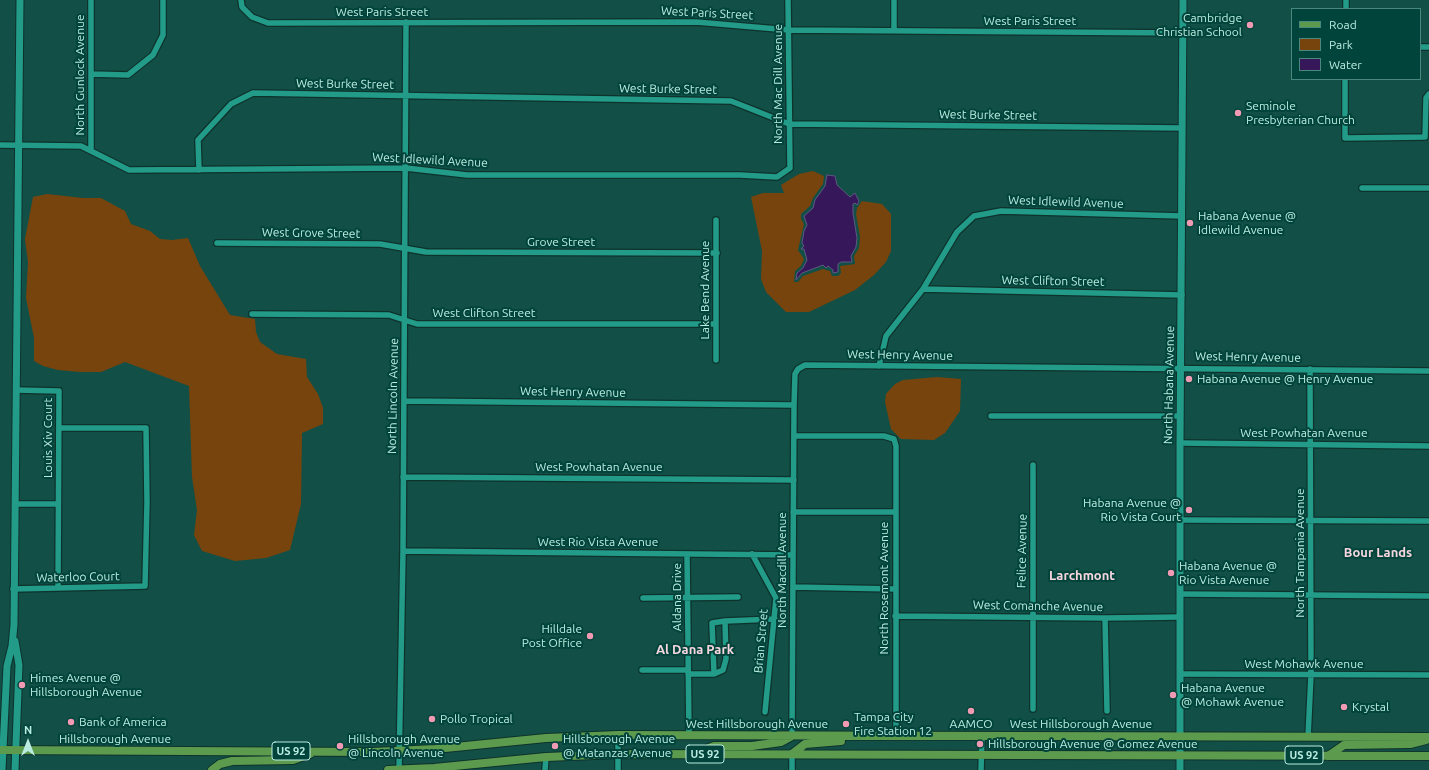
<!DOCTYPE html>
<html>
<head>
<meta charset="utf-8">
<style>
  body { margin:0 }
  #map { position:relative; width:1429px; height:770px; overflow:hidden; background:#124f46; font-family:Ubuntu,sans-serif }
  canvas { display:block }
  .legend { position:absolute; left:1291px; top:8px; width:130px; height:72px; box-sizing:border-box; background:#00443b; border:1px solid #4b877d; margin:0; padding:5px 7px; list-style:none; font-size:12px; color:#bbece1 }
  .legend li { display:flex; align-items:center; gap:8px; height:20px }
  .legend b { width:20px; border:1px solid #4b877d }
  .north { position:absolute; left:8px; top:722px; width:40px; height:40px; -webkit-text-stroke:3px #00443b; paint-order:stroke; rotate:0deg; font-size:11px; font-weight:700; line-height:16px; text-align:center; color:#bbece1 }
  .north::after { content:''; display:block; margin:auto; width:14px; height:18px; background:#bbece1; clip-path:polygon(50% 0,100% 100%,50% 72%,0 100%) }
</style>
</head>
<body>
<div id="map">
<canvas width="1429" height="770"></canvas>
<ul class="legend">
<li><b style="height:5px;background:#5c9a4e"></b>Road</li>
<li><b style="height:11px;background:#78440d"></b>Park</li>
<li><b style="height:11px;background:#36185a"></b>Water</li>
</ul>
<div class="north">N</div>
</div>
<script>
const ctx = document.querySelector('canvas').getContext('2d');
ctx.lineJoin = 'round';
function fill(path, color) {
  ctx.fillStyle = color;
  ctx.fill(path, 'evenodd');
}
function poly(rows) {
  const path = new Path2D();
  for (const r of rows) {
    path.moveTo(r[0], r[1]);
    for (let i = 2; i < r.length; i += 2) path.lineTo(r[i], r[i + 1]);
  }
  return path;
}
function stroke(path, color, width, dash) {
  ctx.strokeStyle = color;
  ctx.lineWidth = width;
  ctx.lineCap = dash ? 'butt' : 'round';
  ctx.setLineDash(dash || []);
  ctx.stroke(path);
}
function label(font, color, halo, rows, align = 'center') {
  ctx.font = font + ' Ubuntu,sans-serif';
  ctx.lineWidth = 4;
  ctx.setLineDash([]);
  ctx.textBaseline = 'middle';
  ctx.strokeStyle = halo;
  ctx.fillStyle = color;
  for (const [text, x, y, turn = 0] of rows) {
    ctx.save();
    ctx.translate(x, y);
    ctx.rotate((+turn || 0) * Math.PI / 180);
    ctx.textAlign = isNaN(turn) ? turn : align;
    if (halo) ctx.strokeText(text, 0, 0);
    ctx.fillText(text, 0, 0);
    ctx.restore();
  }
}
fill(poly([
  [813,171,824,176,823,184,813,198,810,206,801,214,801,219,804,224,798,250,804,259,801,266,795,271,794,282,798,282,803,276,823,269,830,271,832,276,838,276,841,273,840,266,855,264,854,256,859,248,860,237,856,214,857,208,862,201,882,204,891,214,891,251,886,262,874,275,855,290,809,312,786,312,766,292,761,279,762,251,751,197,763,193,784,193,781,185,799,174],
  [47,194,83,198,101,198,125,211,131,224,150,231,160,239,172,240,188,238,200,266,230,315,255,319,256,332,260,342,277,354,306,359,307,377,318,394,323,408,323,424,302,433,301,504,290,550,266,558,235,561,202,551,194,535,197,510,192,477,189,386,125,362,101,372,80,372,58,370,43,366,34,361,34,338,26,298,28,262,25,239,33,197],
  [937,377,961,379,960,411,945,433,934,440,901,439,891,429,885,402,886,394,895,384,903,380]
]), '#78440d');
const water = poly([
  [827,175,835,176,837,185,850,197,855,193,859,201,857,205,855,203,853,204,853,213,857,238,856,247,851,256,852,262,841,262,838,264,838,272,833,273,833,270,828,266,826,268,823,265,818,267,802,273,796,280,797,273,803,268,807,260,804,249,801,249,804,246,802,243,804,231,807,225,804,216,813,208,815,200,825,186,827,175]
]);
fill(water, '#36185a');
stroke(water, '#5e5882', 1);
const minor = poly([
  [91,0,91,151],
  [241,0,242,7,252,17,268,23,696,22,789,30,1183,33],
  [894,0,894,31],
  [1346,9,1346,0],
  [1420,47,1429,47],
  [91,74,128,75,153,55,163,35,163,0],
  [1345,79,1345,138,1425,137,1426,98,1429,94],
  [0,145,81,146,129,170,406,168,467,175,740,175,777,177,790,168,788,0],
  [199,170,198,140,231,104,253,93,731,101,789,124,1182,128],
  [1362,188,1429,188],
  [217,243,380,244,426,252,717,253],
  [923,289,1182,295],
  [252,314,389,315,417,324,716,324],
  [716,360,716,220],
  [879,366,886,336,923,289,957,232,974,216,1001,211,1182,216],
  [16,390,59,391,58,588],
  [404,401,794,405],
  [991,416,1180,416],
  [794,436,884,436,894,439,896,446,896,736],
  [1180,443,1429,446],
  [403,477,794,480],
  [16,504,58,504],
  [793,512,895,512],
  [1180,520,1429,521],
  [403,551,793,555],
  [687,554,689,735],
  [752,554,776,598,765,712],
  [793,587,895,589],
  [13,589,145,586,147,502,146,428,60,428],
  [1180,594,1429,596],
  [643,598,738,597],
  [895,616,1105,618,1180,617],
  [1105,618,1107,711],
  [642,670,688,670],
  [688,674,714,674,723,670,726,659,725,621],
  [714,674,712,623,725,621,775,619],
  [1180,674,1429,675],
  [1033,709,1033,465],
  [792,735,794,405,795,374,798,369,805,365,1429,371],
  [1308,737,1311,675,1310,369],
  [792,754,792,770],
  [399,770,403,551,406,22],
  [545,770,546,757],
  [618,770,618,735],
  [981,770,982,736]
]);
const tertiary = poly([
  [15,641,19,665,15,770],
  [2,770,7,666,12,646,14,625,20,0],
  [1180,770,1180,443,1183,0]
]);
const primary = poly([
  [0,750,372,752,435,749,546,738,618,735,1429,737],
  [699,752,714,746,752,746,781,742,792,736],
  [792,754,805,744,841,741],
  [1328,756,1344,745,1410,744,1426,740],
  [212,770,220,764,232,761,293,760,310,754],
  [388,770,434,768,546,757,618,754,1429,756]
]);
stroke(minor, '#0e322c', 8);
stroke(tertiary, '#0e322c', 9);
stroke(primary, '#0e322c', 10);
stroke(minor, '#229b89', 5.5);
stroke(tertiary, '#229b89', 7);
stroke(primary, '#5c9a4e', 8);
for (const [x, y, r, color] of [
  [1250,25,4,"#f09ab4"],
  [1238,113,4,"#f09ab4"],
  [1190,223,4,"#f09ab4"],
  [1189,379,4,"#f09ab4"],
  [1189,510,4,"#f09ab4"],
  [1171,573,4,"#f09ab4"],
  [590,636,4,"#f09ab4"],
  [22,685,4,"#f09ab4"],
  [1173,695,4,"#f09ab4"],
  [1344,707,4,"#f09ab4"],
  [971,711,4,"#f09ab4"],
  [432,719,4,"#f09ab4"],
  [71,722,4,"#f09ab4"],
  [846,724,4,"#f09ab4"],
  [980,744,4,"#f09ab4"],
  [340,746,4,"#f09ab4"],
  [555,746,4,"#f09ab4"]
]) {
  const dot = new Path2D();
  dot.arc(x, y, r, 0, 2 * Math.PI);
  ctx.fillStyle = color;
  ctx.fill(dot);
  stroke(dot, '#00443b', 1.5);
}
for (const [x, y, w] of [
  [291,751,38],
  [705,754,38],
  [1304,755,38]
]) {
  const box = new Path2D();
  box.roundRect(x - w / 2, y - 9, w, 18, 3);
  ctx.fillStyle = '#00443b';
  ctx.fill(box);
  stroke(box, '#bbece1', 1);
}
label('bold 11px', '#bbece1', null, [
  ["US 92",291,751],
  ["US 92",705,754],
  ["US 92",1304,755]
]);
label('12px', '#bbece1', '#00443b', [
  ["West Paris Street",382,12],
  ["West Paris Street",707,13,3],
  ["West Paris Street",1030,21],
  ["North Gunlock Avenue",80,75,-90],
  ["West Burke Street",345,84,1],
  ["North Mac Dill Avenue",778,84,-90],
  ["West Burke Street",668,89,1],
  ["West Burke Street",988,115,1],
  ["West Idlewild Avenue",430,160,3],
  ["West Idlewild Avenue",1066,202,2],
  ["West Grove Street",311,233,1],
  ["Grove Street",561,242],
  ["West Clifton Street",1053,281,1],
  ["Lake Bend Avenue",705,290,-90],
  ["West Clifton Street",484,313],
  ["West Henry Avenue",900,355,1],
  ["West Henry Avenue",1248,357,1],
  ["North Habana Avenue",1169,385,-89],
  ["West Henry Avenue",573,392,1],
  ["North Lincoln Avenue",393,396,-89],
  ["West Powhatan Avenue",1304,433],
  ["Louis Xiv Court",48,438,-90],
  ["West Powhatan Avenue",599,467],
  ["West Rio Vista Avenue",598,542],
  ["Felice Avenue",1022,551,-89],
  ["North Tampania Avenue",1300,553,-90],
  ["North Macdill Avenue",782,570,-90],
  ["Waterloo Court",78,577,-1],
  ["North Rosemont Avenue",884,588,-90],
  ["Aldana Drive",677,597,-90],
  ["West Comanche Avenue",1038,606,1],
  ["Brian Street",761,641,-85],
  ["West Mohawk Avenue",1304,664],
  ["West Hillsborough Avenue",757,724],
  ["West Hillsborough Avenue",1081,724],
  ["Hillsborough Avenue",115,739]
]);
label('12px', '#bbece1', '#00443b', [
  ["Cambridge",1242,18,"right"],
  ["Christian School",1242,32,"right"],
  ["Seminole",1246,106],
  ["Presbyterian Church",1246,120],
  ["Habana Avenue @",1198,216],
  ["Idlewild Avenue",1198,230],
  ["Habana Avenue @ Henry Avenue",1197,379],
  ["Habana Avenue @",1181,503,"right"],
  ["Rio Vista Court",1181,517,"right"],
  ["Habana Avenue @",1179,566],
  ["Rio Vista Avenue",1179,580],
  ["Hilldale",582,629,"right"],
  ["Post Office",582,643,"right"],
  ["Himes Avenue @",30,678],
  ["Hillsborough Avenue",30,692],
  ["Habana Avenue",1181,688],
  ["@ Mohawk Avenue",1181,702],
  ["Krystal",1352,707],
  ["Tampa City",854,717],
  ["Fire Station 12",854,731],
  ["Pollo Tropical",440,719],
  ["Bank of America",79,722],
  ["AAMCO",971,724,"center"],
  ["Hillsborough Avenue",348,739],
  ["@ Lincoln Avenue",348,753],
  ["Hillsborough Avenue",563,739],
  ["@ Matanzas Avenue",563,753],
  ["Hillsborough Avenue @ Gomez Avenue",988,744]
], 'left');
label('bold 13px', '#f8d6df', '#00443b', [
  ["Bour Lands",1378,553],
  ["Larchmont",1082,576],
  ["Al Dana Park",695,650]
]);
</script>
</body>
</html>
